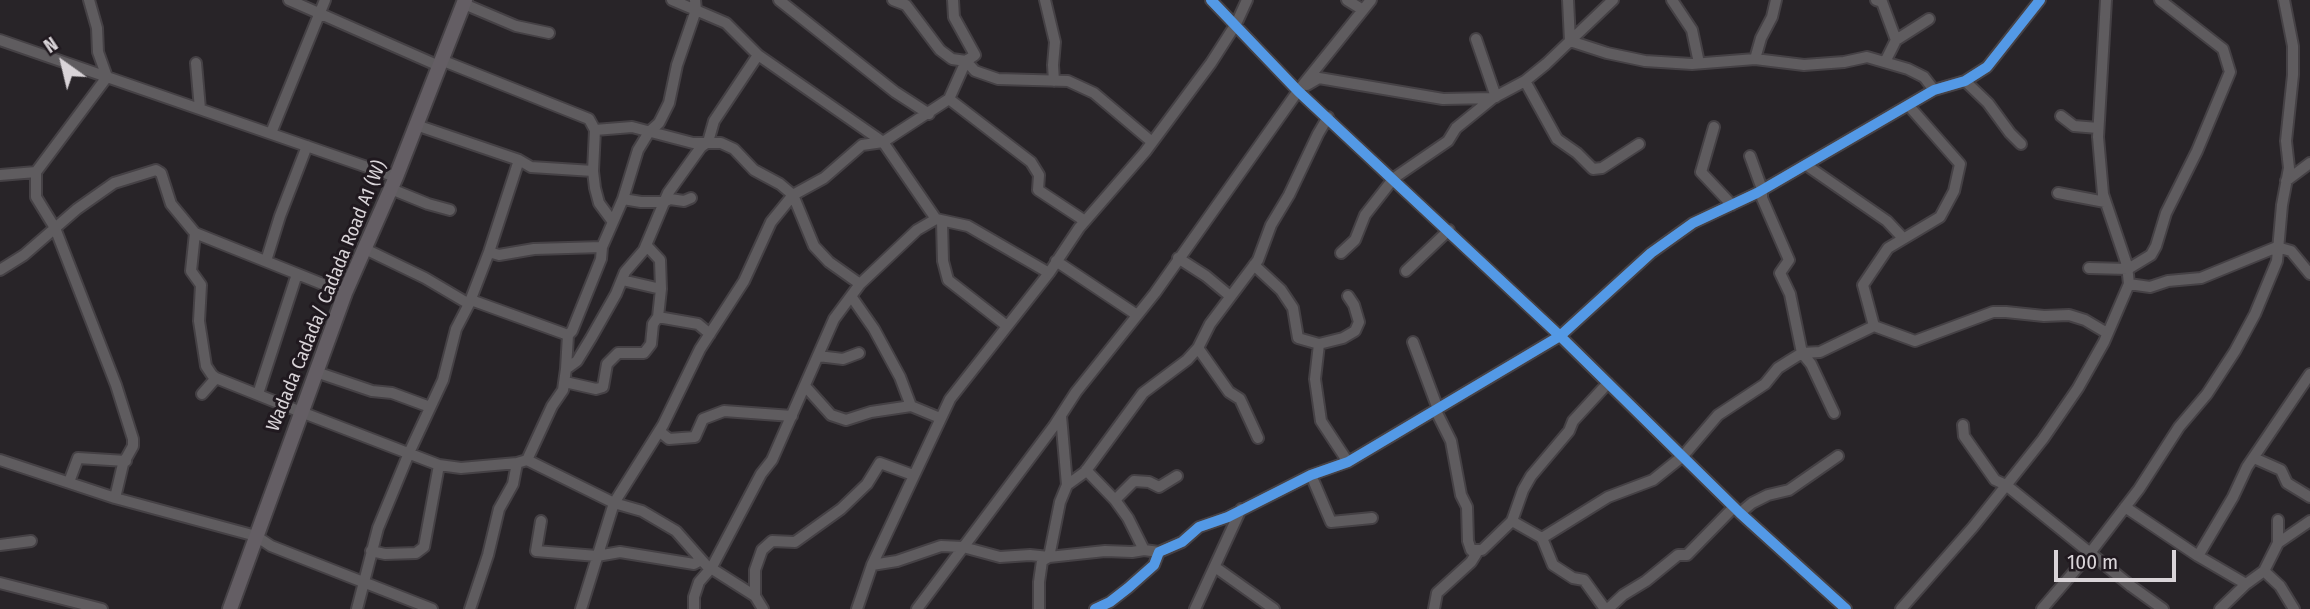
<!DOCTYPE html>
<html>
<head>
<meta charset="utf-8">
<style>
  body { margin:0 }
  #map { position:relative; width:2310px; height:609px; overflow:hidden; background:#282428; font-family:"Fira Sans Condensed",sans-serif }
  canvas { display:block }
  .north { position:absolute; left:28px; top:28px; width:70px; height:70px; -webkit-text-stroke:5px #20191f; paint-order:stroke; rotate:326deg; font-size:19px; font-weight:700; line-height:28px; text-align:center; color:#d9d4d8 }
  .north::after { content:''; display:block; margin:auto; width:24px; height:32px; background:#d9d4d8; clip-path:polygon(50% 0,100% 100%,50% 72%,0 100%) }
  .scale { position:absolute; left:2054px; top:550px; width:122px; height:32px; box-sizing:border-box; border:4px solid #d9d4d8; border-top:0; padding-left:9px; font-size:21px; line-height:24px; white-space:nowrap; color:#d9d4d8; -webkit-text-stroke:5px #20191f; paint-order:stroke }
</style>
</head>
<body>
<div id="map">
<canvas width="2310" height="609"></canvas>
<div class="north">N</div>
<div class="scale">100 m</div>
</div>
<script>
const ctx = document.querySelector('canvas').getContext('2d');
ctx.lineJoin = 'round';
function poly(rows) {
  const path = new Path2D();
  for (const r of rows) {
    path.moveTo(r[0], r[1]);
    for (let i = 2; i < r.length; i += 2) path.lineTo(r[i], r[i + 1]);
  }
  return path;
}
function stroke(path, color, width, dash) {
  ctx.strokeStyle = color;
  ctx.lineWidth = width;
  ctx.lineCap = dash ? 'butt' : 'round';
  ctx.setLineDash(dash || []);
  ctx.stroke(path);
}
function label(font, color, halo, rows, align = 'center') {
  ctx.font = font + ' "Fira Sans Condensed",sans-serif';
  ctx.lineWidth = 6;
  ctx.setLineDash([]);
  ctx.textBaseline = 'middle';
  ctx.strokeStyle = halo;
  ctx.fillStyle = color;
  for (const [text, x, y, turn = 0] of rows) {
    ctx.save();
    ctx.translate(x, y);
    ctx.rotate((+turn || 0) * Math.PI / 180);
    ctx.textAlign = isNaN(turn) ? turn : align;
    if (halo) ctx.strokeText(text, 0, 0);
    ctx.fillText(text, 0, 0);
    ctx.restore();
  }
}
const minor = poly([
  [89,0,97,28,98,52,107,77,36,172,36,197,55,228,116,385,133,439,133,446,123,464,115,498],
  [289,0,439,66],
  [672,0,726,23,758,55,883,142,936,219,968,226,1049,273],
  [779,0,895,92,929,114],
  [893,0,906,5,940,50,952,59,966,61,975,71,998,79,1068,81,1094,93,1152,142],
  [1045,0,1055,42,1053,65,1054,81],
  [1211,0,1298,91,1560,336,1740,513,1846,609],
  [1347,0,1363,10],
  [1568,0,1570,41],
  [1672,0,1692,30,1699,63],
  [1876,0,1882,2,1896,40,1885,62],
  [464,4,516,26,549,33],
  [1476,39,1496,97],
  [0,40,396,177],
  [1896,40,1929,19],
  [1570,41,1607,53,1645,61,1692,64,1755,59,1804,65,1844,62,1867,57,1908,69,1924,77,1934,90],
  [1755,59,1761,38,1772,17,1776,0],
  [441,60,589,119,595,130,593,171,595,188,599,203,613,222],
  [196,63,200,109],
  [1525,81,1557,139,1577,153,1593,169,1602,168,1639,144],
  [1965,81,1988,103,2010,133,2021,144],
  [1307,85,1319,78,1443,99,1493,98,1525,81,1546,64,1613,0],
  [949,99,966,61,975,55,954,17,953,0],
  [1909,106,1960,164,1954,191,1940,217,1888,248,1863,285,1874,326,1915,341,1993,312,2006,312,2044,316,2069,315,2085,320,2107,333],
  [2061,116,2074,126,2098,128],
  [416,125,519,160,531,167,593,171],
  [1714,127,1701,172,1732,205],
  [595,130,632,127,693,143,721,143,734,149,754,170,780,184,793,195,814,246,829,262,860,284],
  [271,133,325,0],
  [1750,156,1762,189,1762,198,1789,260,1780,273,1790,294,1802,353,1811,364,1834,413],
  [1806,165,1887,221,1902,237],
  [0,175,36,172],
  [2286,181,2310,163],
  [391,189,428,204,450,210],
  [2058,193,2105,202],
  [623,199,641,202,664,202,670,199,684,201,691,198],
  [942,221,943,261,948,280,1007,326],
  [195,233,191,271,201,285,199,321,206,366,212,375,216,378],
  [363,248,425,278,469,304],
  [489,252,499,255,534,249,602,247],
  [1341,253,1355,240,1365,215,1394,178,1448,141,1456,128,1493,98],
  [1178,258,1206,276,1230,296],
  [266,261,280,216,307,146],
  [1056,261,1137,315],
  [1254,265,1281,290,1293,308,1298,338,1319,344,1315,379,1321,421,1348,462],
  [2089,268,2128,269,2151,255,2156,246,2166,213,2197,151,2230,72,2223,49,2160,0],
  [0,270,24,255,77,209,114,183,156,170,161,173,171,204,195,233,345,293],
  [1406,271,1449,230],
  [622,280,661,289,660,260,646,245],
  [2129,284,2150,287,2168,281,2201,278,2277,247,2291,251,2310,274],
  [851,296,874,329,900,377,911,406,940,418],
  [471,300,568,335],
  [658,317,661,289],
  [1413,342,1438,409],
  [1319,344,1343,338,1355,331,1359,322,1354,305,1348,296],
  [1198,348,1229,392,1240,399,1258,438],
  [818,356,843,359,859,353],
  [566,369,577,361,591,338,616,294,625,272,644,250,668,193,701,147,708,142,714,121,758,55],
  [316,372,372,391,392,393,430,407],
  [565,382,596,389,603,387,607,364,618,353,644,353,651,344,653,324,658,317,698,324,710,334],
  [805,386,831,415,846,420,871,412,911,406],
  [202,394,216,378,301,412,439,465,461,468,517,463,527,460,614,503,642,511,676,531,706,565,755,596,763,609],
  [258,394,297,274],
  [1963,425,1964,436,1995,480,2006,485,2131,586,2163,609],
  [659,431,669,439,695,437,703,419,724,411,792,416],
  [2254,458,2281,470,2287,483,2310,497],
  [0,460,115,498,256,536,271,546,432,609],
  [527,460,552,406,563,390,566,369,568,335,572,331,601,259,602,247,623,199,638,150,649,132,659,123,669,103,677,65,696,10,695,0],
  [1086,470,1115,500,1128,518,1144,550],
  [1311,475,1331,522,1372,518],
  [69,482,78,458,126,461],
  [1067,485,1085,472,1143,393,1187,360,1198,348,1210,324,1258,260,1271,225,1289,195,1318,134,1328,117],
  [1115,500,1134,481,1149,482,1159,487,1177,476],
  [2125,507,2198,556,2246,584],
  [1740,513,1752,503,1768,495,1789,490,1838,456],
  [541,521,536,551,597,556,620,552,694,564,701,560],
  [1512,521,1542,538,1608,497,1653,480,1683,456,1718,415,1765,384,1778,368,1789,361,1802,353,1820,352,1874,326],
  [1542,538,1553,565,1573,578,1584,580,1605,609],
  [2278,543,2310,521],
  [0,545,31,541],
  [1471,550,1482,550,1512,521,1523,490,1531,476,1569,431,1573,421,1608,383],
  [371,551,385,554,416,553,424,547,439,465],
  [2198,556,2233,497,2247,467,2310,374],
  [872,565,897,561,941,546,963,547,1000,557,1030,555,1049,557,1105,551,1132,552,1144,550,1159,552],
  [1215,567,1274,609],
  [2264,571,2280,586,2294,609],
  [0,583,102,609],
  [755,596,755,570,762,550,772,541,795,542,841,509,867,484,880,463,913,475],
  [357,609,378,528,409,453,443,380,456,329,469,304,489,252,519,160],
  [470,609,488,555,499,509,513,484,517,463],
  [581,609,614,503,663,425,700,349,744,281,771,222,793,195,824,178,862,145,883,142,949,99,1031,162,1039,175,1038,190,1085,221],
  [694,609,694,597,699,582,712,567,761,474,772,460,834,319,860,284,917,230,936,219],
  [857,609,872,565,950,399,1049,273,1079,228,1145,152,1211,63,1236,24,1247,0],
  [917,609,1054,426,1076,392,1155,293,1298,91,1371,0],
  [1039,609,1039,582,1042,561,1049,557,1060,502,1067,485,1061,416],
  [1095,609,1110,602,1128,588,1154,565,1159,552,1182,542,1199,527,1228,517,1311,475,1348,462,1560,336,1651,253,1693,223,1757,193,1934,90,1965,81,1987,67,2040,0],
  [1195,609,1241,509],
  [1434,609,1437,593,1471,562,1476,554,1471,550,1468,541,1467,507,1461,495,1451,441,1436,411],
  [1608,609,1623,595,1646,581,1678,555,1687,555,1734,507],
  [1901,609,1973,527,2043,439,2078,388,2104,342,2129,284,2127,265,2103,194,2098,137,2106,0],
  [2042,609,2090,553,2139,489,2179,427,2207,394,2235,351,2255,314,2277,261,2282,205,2289,168,2286,141,2293,75,2293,46,2284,0],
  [2220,609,2246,584,2264,571,2278,543,2278,520]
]);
const major = poly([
  [230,609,345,293,396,177,465,0]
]);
stroke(minor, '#454145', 14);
stroke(major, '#454145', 18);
stroke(minor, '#5f5c5f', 10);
stroke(major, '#645e64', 14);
stroke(poly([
  [1211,0,1298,91,1560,336,1740,513,1846,609],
  [1095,609,1110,602,1128,588,1154,565,1159,552,1182,542,1199,527,1228,517,1311,475,1348,462,1560,336,1651,253,1693,223,1757,193,1934,90,1965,81,1987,67,2040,0]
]), '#5399e6', 10);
label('19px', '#d9d4d8', '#20191f', [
  ["Wadada Cadada/ Cadada Road A1 (W)",327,296,-68]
]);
</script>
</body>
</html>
